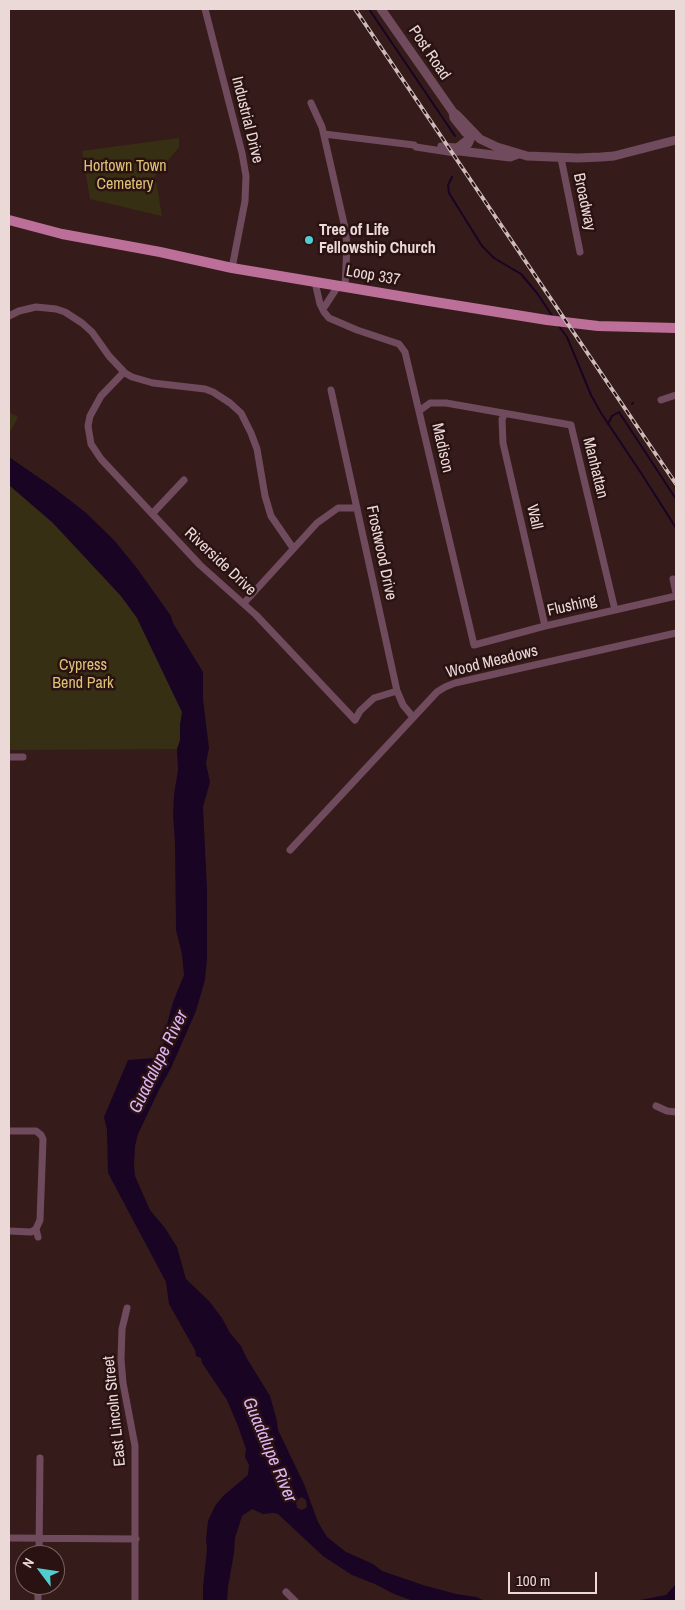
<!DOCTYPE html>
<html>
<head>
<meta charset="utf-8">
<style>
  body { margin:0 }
  #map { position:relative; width:685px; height:1610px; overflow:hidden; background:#351c1b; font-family:"Archivo Narrow",sans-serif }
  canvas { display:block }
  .frame { position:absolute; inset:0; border:10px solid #ebd9d8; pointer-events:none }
  .north { position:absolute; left:15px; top:1545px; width:50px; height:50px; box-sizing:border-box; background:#2a1212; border:1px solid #776261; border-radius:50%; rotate:301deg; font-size:14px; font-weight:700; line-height:20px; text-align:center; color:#ebd9d8 }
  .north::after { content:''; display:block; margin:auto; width:18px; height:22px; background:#52cdcd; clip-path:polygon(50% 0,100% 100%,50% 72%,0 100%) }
  .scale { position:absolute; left:508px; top:1572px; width:89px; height:22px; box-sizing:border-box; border:2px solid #ebd9d8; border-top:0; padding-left:6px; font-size:15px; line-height:18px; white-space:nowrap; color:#ebd9d8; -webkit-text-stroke:4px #2a1212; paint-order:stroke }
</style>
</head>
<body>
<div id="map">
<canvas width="685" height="1610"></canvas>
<div class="frame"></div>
<div class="north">N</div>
<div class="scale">100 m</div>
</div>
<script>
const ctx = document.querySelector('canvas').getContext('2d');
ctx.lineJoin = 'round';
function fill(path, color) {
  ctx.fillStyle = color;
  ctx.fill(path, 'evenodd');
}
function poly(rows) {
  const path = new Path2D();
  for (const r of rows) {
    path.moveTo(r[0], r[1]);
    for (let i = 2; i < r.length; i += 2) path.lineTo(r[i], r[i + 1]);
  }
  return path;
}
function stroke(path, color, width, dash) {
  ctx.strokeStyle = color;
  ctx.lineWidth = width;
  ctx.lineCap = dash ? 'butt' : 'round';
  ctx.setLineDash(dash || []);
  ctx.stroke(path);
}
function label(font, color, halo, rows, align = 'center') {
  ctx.font = font + ' "Archivo Narrow",sans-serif';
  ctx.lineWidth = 5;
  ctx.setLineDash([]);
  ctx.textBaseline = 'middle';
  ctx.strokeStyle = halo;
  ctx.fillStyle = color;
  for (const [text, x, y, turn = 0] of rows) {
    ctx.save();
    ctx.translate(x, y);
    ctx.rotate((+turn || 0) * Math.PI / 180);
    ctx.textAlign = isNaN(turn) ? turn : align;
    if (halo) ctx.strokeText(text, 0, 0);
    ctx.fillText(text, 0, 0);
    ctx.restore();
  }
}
fill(poly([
  [179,138,179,147,155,176,162,216,90,199,82,151],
  [9,412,18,417,10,432,9,431],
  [9,485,53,523,121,596,137,618,182,712,180,725,180,742,177,749,9,750]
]), '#372f14');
fill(poly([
  [9,457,54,488,85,512,114,540,136,567,171,616,173,623,203,672,203,699,209,748,206,763,210,782,203,807,207,889,207,958,205,980,196,1011,171,1068,160,1088,138,1134,135,1146,134,1165,135,1176,150,1210,165,1228,177,1247,186,1279,209,1301,222,1318,230,1333,241,1346,246,1357,270,1396,277,1421,278,1430,304,1484,318,1522,327,1537,346,1552,373,1564,382,1571,423,1585,456,1594,476,1597,485,1601,413,1601,394,1594,375,1584,352,1575,323,1556,278,1514,273,1513,263,1514,252,1509,242,1516,235,1538,234,1553,228,1587,227,1601,203,1601,203,1587,207,1549,206,1539,208,1521,215,1506,223,1496,248,1475,249,1465,245,1457,246,1449,238,1426,227,1400,202,1363,201,1358,196,1356,195,1350,169,1304,166,1282,108,1173,107,1130,104,1117,128,1060,154,1058,161,1051,166,1036,166,1028,173,1002,184,975,182,954,176,930,175,843,173,815,174,794,178,770,177,749,180,740,180,725,182,712,137,618,121,596,53,523,9,485],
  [301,1497,306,1500,307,1507,302,1510,297,1508,296,1502],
  [676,1584,676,1601,635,1601,666,1595]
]), '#190424');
stroke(poly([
  [369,9,455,136],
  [452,177,448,185,449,193,482,246,494,258,521,274,537,293,553,317],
  [558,325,567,337,591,395,601,413,643,476,676,528],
  [632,404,633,403],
  [608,424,612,416,619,412,676,499]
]), '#190424', 2);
stroke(poly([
  [205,9,242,153,246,176,245,201,232,268],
  [311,103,322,127,345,228,347,244,345,287],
  [324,134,414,145,416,147,455,153,465,148,469,144,474,133],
  [441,146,457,147,466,140],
  [561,158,580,252],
  [315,282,320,304,324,312,329,318,357,330,399,344,405,352,474,645,545,626,676,596],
  [323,307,325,306,338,286],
  [9,316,19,311,36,307,56,309,65,312,82,323,92,332,109,356,125,373,132,377,153,383,205,389,213,392,230,403,241,413,251,433,257,449,265,496,271,516,293,548],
  [124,372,101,396,90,416,88,426,91,444,101,459,200,565,256,615,355,720,360,711,374,698,397,691],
  [331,390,397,691,403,705,413,717],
  [661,400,676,395],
  [419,411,430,403,446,403,571,425,615,610],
  [505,414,502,419,503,443,545,626],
  [152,514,184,480],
  [673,579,676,593],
  [244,603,317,523,338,508,357,508],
  [9,757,23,757],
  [290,850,437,692,445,687,455,683,676,633],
  [656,1106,667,1111,676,1112],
  [9,1131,36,1131,41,1135,43,1139,40,1220,36,1229,38,1237],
  [9,1231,31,1232,36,1229],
  [127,1308,122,1329,121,1359,123,1383,135,1446,135,1601],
  [9,1538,136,1539],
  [39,1555,40,1458],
  [286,1592,295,1601],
  [38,1601,38,1585]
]), '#704b5e', 7);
stroke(poly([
  [381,9,453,112,454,118,466,133,474,133],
  [453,112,457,115,480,139,497,147,527,156,578,158,601,157,614,156,676,140],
  [460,151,510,157,518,154]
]), '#704b5e', 9);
stroke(poly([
  [9,220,62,234,160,252,232,268,429,301,547,320,598,326,676,328]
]), '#bc7099', 10);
const rail = poly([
  [355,9,676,484]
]);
stroke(rail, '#cdbab9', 4);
stroke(rail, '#2a1212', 2, [5.5]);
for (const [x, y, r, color] of [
  [309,240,5,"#52cdcd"]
]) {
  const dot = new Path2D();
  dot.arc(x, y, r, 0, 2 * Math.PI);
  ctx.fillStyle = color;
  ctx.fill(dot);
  stroke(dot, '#2a1212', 2);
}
label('16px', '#ebd9d8', '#2a1212', [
  ["Post Road",429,53,56],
  ["Industrial Drive",247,120,76],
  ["Broadway",584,202,78],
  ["Loop 337",373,276,10],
  ["Madison",442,448,77],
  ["Manhattan",595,468,76],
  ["Wall",534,517,77],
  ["Frostwood Drive",381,553,78],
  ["Riverside Drive",220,562,43],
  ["Flushing",572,606,-13],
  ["Wood Meadows",492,662,-14],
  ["East Lincoln Street",115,1411,-96]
]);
label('16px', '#dbc277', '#2a1212', [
  ["Hortown Town",125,167],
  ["Cemetery",125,185],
  ["Cypress",83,666],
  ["Bend Park",83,684]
]);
label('bold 16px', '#ebd9d8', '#2a1212', [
  ["Tree of Life",319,231],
  ["Fellowship Church",319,249]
], 'left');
label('italic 18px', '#ddb5f5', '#2a1212', [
  ["Guadalupe River",159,1062,-64],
  ["Guadalupe River",269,1450,67]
]);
</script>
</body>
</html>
